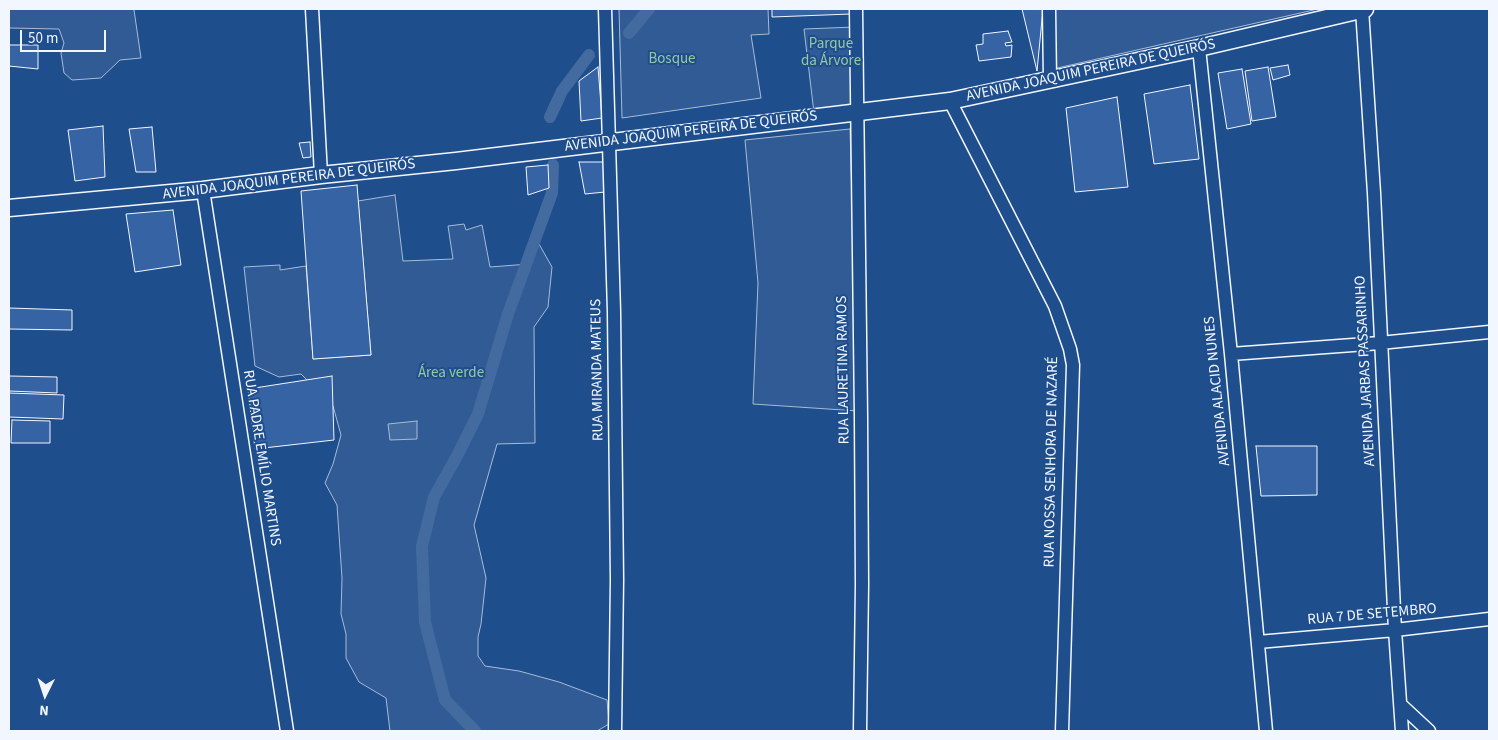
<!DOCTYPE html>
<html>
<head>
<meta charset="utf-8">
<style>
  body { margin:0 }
  #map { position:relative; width:1498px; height:740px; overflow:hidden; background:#1f4e8c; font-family:"Source Sans 3",sans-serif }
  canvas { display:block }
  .frame { position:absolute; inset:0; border:10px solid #f2f6ff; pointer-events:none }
  .north { position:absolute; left:20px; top:670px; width:50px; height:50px; -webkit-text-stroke:4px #1f4e8c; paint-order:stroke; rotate:184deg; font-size:14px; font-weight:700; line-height:20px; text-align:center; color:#f2f6ff }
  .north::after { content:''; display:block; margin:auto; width:18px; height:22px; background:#f2f6ff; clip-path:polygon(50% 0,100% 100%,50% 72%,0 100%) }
  .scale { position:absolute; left:20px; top:30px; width:86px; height:22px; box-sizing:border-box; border:2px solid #f2f6ff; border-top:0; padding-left:6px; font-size:15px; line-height:18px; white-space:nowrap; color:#f2f6ff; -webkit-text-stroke:4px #1f4e8c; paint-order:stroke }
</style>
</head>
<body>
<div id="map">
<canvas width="1498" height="740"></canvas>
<div class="frame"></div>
<div class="north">N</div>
<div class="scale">50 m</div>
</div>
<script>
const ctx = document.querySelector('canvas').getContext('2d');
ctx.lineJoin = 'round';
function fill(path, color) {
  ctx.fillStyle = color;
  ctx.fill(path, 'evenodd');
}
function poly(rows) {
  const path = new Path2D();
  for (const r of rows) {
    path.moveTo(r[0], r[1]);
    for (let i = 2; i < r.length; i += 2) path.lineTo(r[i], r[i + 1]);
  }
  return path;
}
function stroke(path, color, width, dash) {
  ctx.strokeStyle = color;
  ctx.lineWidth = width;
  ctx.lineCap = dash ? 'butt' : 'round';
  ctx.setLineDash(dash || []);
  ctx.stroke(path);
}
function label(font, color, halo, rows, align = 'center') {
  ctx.font = font + ' "Source Sans 3",sans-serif';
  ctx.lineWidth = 4;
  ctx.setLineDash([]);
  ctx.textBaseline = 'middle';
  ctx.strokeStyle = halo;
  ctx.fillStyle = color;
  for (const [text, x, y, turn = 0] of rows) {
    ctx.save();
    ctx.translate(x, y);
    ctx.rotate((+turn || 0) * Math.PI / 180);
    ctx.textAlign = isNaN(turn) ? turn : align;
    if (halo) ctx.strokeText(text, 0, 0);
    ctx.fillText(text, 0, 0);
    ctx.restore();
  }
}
const built = poly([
  [9,9,136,9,134,10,141,58,120,60,101,78,72,80,64,73,61,53,64,43,59,29,9,28,9,9],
  [619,9,768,9,769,34,751,35,761,98,622,118,619,9],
  [1054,9,1318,9,1053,69,1054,9],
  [855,27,857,109,814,113,804,29,855,27],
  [850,129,858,411,753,404,758,283,745,140,850,129],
  [395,195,403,261,453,259,448,226,464,224,466,230,482,225,490,267,529,264,539,244,552,267,548,307,534,327,535,443,497,444,474,525,486,578,481,624,478,637,478,656,485,666,519,671,559,682,607,700,609,724,597,731,390,731,386,698,359,682,346,658,346,634,341,614,342,578,337,505,325,483,333,464,341,435,333,406,301,374,279,377,255,366,244,267,280,265,280,270,306,266,313,359,371,355,358,201,395,195]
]);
fill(built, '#305b95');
stroke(built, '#a8bbd7', 1);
const water = poly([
  [417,421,417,439,390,440,388,424,417,421]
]);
fill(water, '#446ba0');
stroke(water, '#a8bbd7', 1);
stroke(poly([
  [629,33,649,9],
  [550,117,562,91,589,55],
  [475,731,445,700,425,622,422,546,434,497,457,456,478,414,508,314,552,193,553,165]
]), '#446ba0', 12);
const building = poly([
  [772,9,851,9,851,14,772,17,772,9],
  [1022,9,1043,9,1037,71,1022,9],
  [1008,31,1012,42,1005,43,1006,46,1012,45,1011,57,979,61,976,45,983,44,983,34,1008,31],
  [9,45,38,45,38,69,9,66,9,45],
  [1288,65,1290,75,1273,80,1270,68,1288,65],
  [598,67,602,118,581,121,579,81,598,67],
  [1268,67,1276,117,1252,121,1245,71,1268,67],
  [1242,69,1251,124,1227,129,1218,73,1242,69],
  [1190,85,1199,159,1154,164,1144,94,1190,85],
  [1117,97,1128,187,1075,192,1066,108,1117,97],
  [103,126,105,177,75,181,68,130,103,126],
  [152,127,156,172,136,172,129,129,152,127],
  [310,142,311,157,303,158,299,143,310,142],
  [579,162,604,162,605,192,585,194,579,162],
  [548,165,549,188,528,195,526,167,548,165],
  [357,185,371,355,313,359,301,191,357,185],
  [173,210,181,265,135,272,126,214,173,210],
  [9,308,72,310,72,330,9,329,9,308],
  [9,376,57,377,57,393,9,391,9,376],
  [332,376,334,440,255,449,248,389,332,376],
  [9,393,64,395,63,419,9,417,9,393],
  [12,420,50,421,50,443,11,443,12,420],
  [1256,446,1317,446,1317,495,1261,496,1256,446]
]);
fill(building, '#3563a3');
stroke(building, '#f2f6ff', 1);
const minor = poly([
  [312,9,321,175],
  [605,9,614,312,617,580,615,731],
  [856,9,861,417,862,585,860,731],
  [1049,9,1050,81],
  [1362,9,1374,193,1395,630,1402,731],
  [1199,48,1231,354,1266,731],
  [950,101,1055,306,1070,349,1073,365,1062,731],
  [203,190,287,731],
  [1231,354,1380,343,1489,332],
  [1258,642,1395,630,1489,619],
  [1401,705,1429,731]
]);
const major = poly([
  [9,208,203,190,321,175,456,161,950,101,1199,48,1365,9]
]);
stroke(minor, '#f2f6ff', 15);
stroke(major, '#f2f6ff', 19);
stroke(minor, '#1f4e8c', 12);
stroke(major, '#1f4e8c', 16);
label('15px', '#97c8a6', '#1f4e8c', [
  ["Parque",831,45],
  ["da Árvore",831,62],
  ["Bosque",672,60],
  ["Área verde",451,374]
]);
label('15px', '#f2f6ff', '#1f4e8c', [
  ["AVENIDA JOAQUIM PEREIRA DE QUEIRÓS",1091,71,-12],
  ["AVENIDA JOAQUIM PEREIRA DE QUEIRÓS",691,132,-7],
  ["AVENIDA JOAQUIM PEREIRA DE QUEIRÓS",289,180,-7],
  ["RUA MIRANDA MATEUS",598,370,-91],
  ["RUA LAURETINA RAMOS",844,370,-91],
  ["AVENIDA JARBAS PASSARINHO",1366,371,-93],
  ["AVENIDA ALACID NUNES",1218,391,-96],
  ["RUA PADRE EMÍLIO MARTINS",261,458,81],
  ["RUA NOSSA SENHORA DE NAZARÉ",1052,462,-89],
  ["RUA 7 DE SETEMBRO",1372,615,-5]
]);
</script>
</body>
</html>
